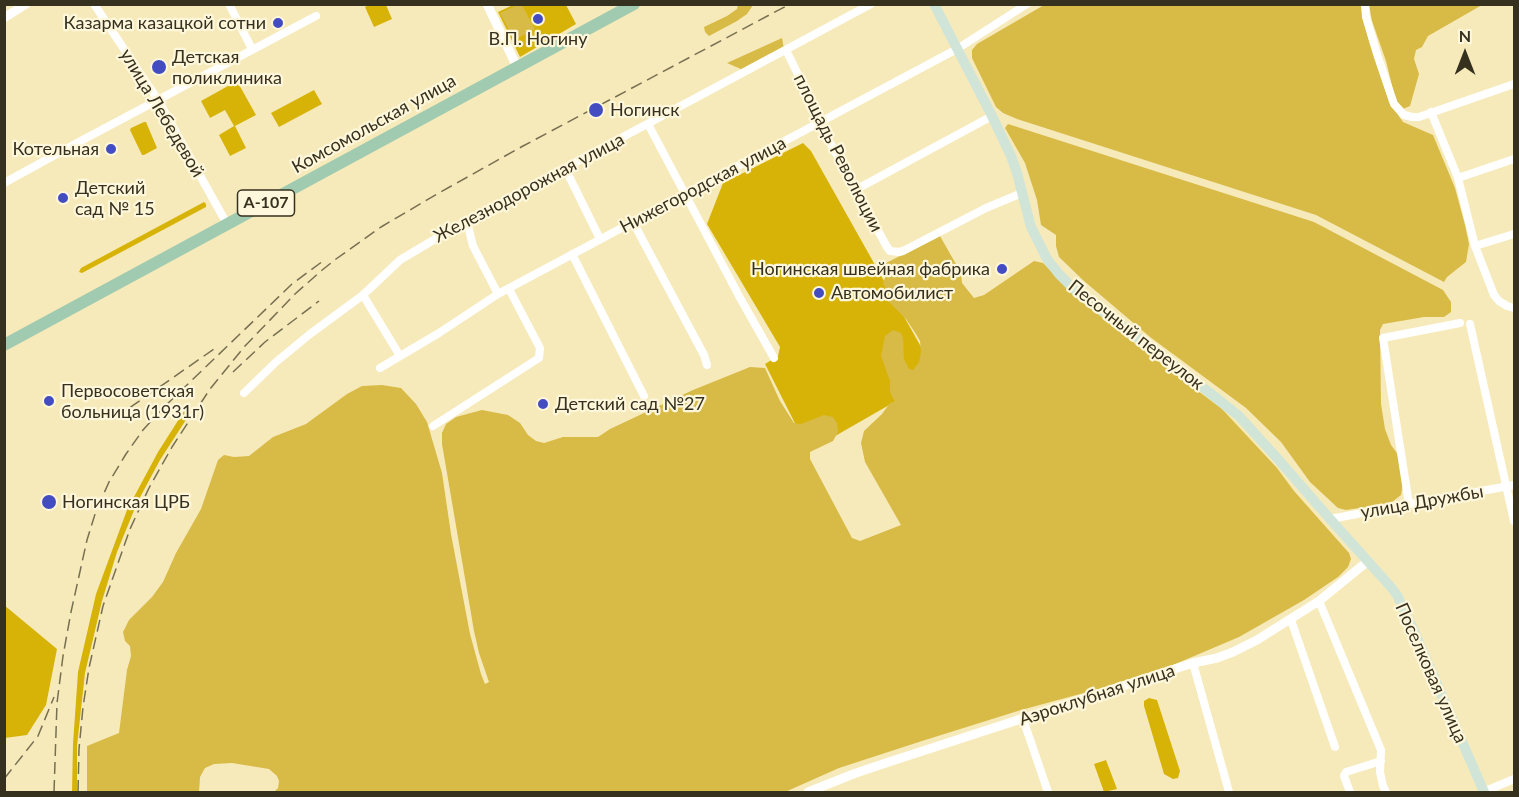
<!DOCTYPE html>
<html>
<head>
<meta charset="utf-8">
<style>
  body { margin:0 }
  #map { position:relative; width:1519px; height:797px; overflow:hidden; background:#f7eaba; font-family:Lato,sans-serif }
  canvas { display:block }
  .frame { position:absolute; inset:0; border:6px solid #36311e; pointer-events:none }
  .north { position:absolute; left:1435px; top:24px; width:60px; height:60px; -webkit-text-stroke:4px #fff7db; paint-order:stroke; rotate:0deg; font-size:16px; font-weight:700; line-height:24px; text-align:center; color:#36311e }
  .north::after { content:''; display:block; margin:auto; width:21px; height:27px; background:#36311e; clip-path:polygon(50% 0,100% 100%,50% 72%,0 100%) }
</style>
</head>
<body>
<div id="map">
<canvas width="1519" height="797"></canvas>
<div class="frame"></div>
<div class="north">N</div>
</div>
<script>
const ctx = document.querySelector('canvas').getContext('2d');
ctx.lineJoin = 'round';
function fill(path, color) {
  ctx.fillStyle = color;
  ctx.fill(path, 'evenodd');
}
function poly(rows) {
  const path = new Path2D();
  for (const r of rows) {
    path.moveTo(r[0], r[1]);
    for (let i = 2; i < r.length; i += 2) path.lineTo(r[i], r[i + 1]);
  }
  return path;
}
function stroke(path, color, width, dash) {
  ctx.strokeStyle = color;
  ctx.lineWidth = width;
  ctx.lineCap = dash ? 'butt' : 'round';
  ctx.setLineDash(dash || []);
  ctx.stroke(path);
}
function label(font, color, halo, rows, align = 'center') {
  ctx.font = font + ' Lato,sans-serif';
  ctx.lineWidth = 4.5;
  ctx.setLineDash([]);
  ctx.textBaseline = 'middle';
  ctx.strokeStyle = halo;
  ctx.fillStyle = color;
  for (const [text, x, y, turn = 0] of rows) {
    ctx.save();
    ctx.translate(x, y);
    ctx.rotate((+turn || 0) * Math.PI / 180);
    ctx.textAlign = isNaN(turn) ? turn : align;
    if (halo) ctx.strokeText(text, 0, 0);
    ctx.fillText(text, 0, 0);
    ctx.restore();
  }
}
fill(poly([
  [371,4,386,5,392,19,374,27,365,7],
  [513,5,566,5,576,24,520,57,498,12],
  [237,81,256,115,235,126,246,148,230,156,219,135,234,126,225,110,210,118,201,101],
  [314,90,322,104,279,127,271,113],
  [144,122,146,122,157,148,144,155,142,155,130,130,131,128],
  [803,143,811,151,938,377,809,451,765,364,778,356,780,347,707,224,723,183],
  [204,202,206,204,206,207,82,273,79,272,81,268],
  [186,408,191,412,160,460,137,503,117,552,102,601,85,673,77,746,77,792,72,792,73,744,78,672,96,594,127,510,158,452],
  [4,605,57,649,46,705,27,735,5,738],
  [1149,698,1157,700,1180,771,1178,778,1173,779,1164,774,1144,706,1144,701],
  [1106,760,1117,789,1104,792,1094,764]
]), '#d7b308');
fill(poly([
  [517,5,522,5,535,29,514,40,500,13],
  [738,5,753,5,747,14,737,21,709,36,705,32,704,27,727,16,737,9],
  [1044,5,1361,5,1363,17,1369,41,1389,102,1403,122,1433,135,1455,188,1465,225,1469,244,1466,262,1447,277,1444,282,1316,215,1017,119,1003,113,996,107,972,58,972,50,977,44],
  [1369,5,1482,5,1428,36,1422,47,1416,50,1414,59,1419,74,1410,106,1403,109,1397,106,1386,61,1372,21],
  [782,38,784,49,743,70,727,63],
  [1008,124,1314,222,1443,290,1451,302,1451,312,1444,317,1424,317,1383,324,1380,330,1381,404,1385,429,1391,445,1402,460,1403,484,1401,495,1392,502,1373,506,1346,510,1338,508,1310,482,1281,442,1246,408,1150,337,1084,281,1059,257,1056,246,1056,235,1041,225,1037,200,1025,163,1005,128],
  [940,236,961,273,962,283,974,298,984,295,1034,261,1043,263,1068,288,1125,336,1222,409,1277,468,1294,491,1349,553,1351,559,1348,567,1338,577,1304,600,1239,637,1173,665,1106,687,1021,710,922,741,839,768,785,792,274,792,278,788,279,781,277,776,269,769,232,763,214,764,205,768,200,777,199,792,87,792,87,746,119,733,127,670,131,656,130,646,125,641,123,632,129,620,152,597,163,582,176,553,201,509,218,460,224,455,234,457,249,456,273,437,306,424,347,394,362,386,382,385,401,388,416,404,427,422,442,473,451,534,470,634,481,674,485,684,489,682,479,653,474,631,442,444,442,433,446,424,456,417,482,410,508,415,520,423,528,435,536,441,544,443,563,437,598,437,610,429,693,390,750,367,765,368,780,401,794,423,801,424,824,415,833,417,837,423,838,432,833,441,810,452,810,459,852,538,860,541,901,525,865,462,861,443,864,431,882,414,890,403,895,402,890,392,890,381,881,356,885,336,893,330,901,333,903,339,904,359,909,369,913,370,919,362,921,352,920,341,914,331,906,319,887,300,887,292,883,283,886,275,884,264]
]), '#d8ba47');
stroke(poly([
  [94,4,158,100,227,224],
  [229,4,252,49],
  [1365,4,1366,17,1378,57,1394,104,1404,115,1412,117,1419,117,1514,84],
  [786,50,809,97,820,124,887,247,890,251,899,252,903,251,986,208,1022,193],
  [1431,112,1458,178,1475,246,1494,295,1499,301,1507,306,1514,308],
  [648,124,739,296,774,358],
  [565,168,600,239],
  [1458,178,1514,159],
  [4,183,75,144,316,16],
  [857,189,992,116],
  [467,222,473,246,498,294],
  [633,222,704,355,707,365],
  [1475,246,1514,234],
  [572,254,644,396],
  [363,295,400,356],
  [1470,324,1514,521],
  [380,368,439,333,498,294,957,49,1027,4],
  [244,393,276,362,310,334,363,295,400,260,452,229,467,222,565,168,871,4],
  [433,426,539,358,540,348,509,289],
  [1409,504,1383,338,1460,323],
  [1330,519,1514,485],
  [1319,601,1381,750,1380,772,1383,786,1386,792],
  [1291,620,1335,747],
  [1193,663,1229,792],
  [1023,719,1048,792],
  [1350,792,1344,776,1346,772,1381,761],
  [1483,792,1514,779]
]), '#fff', 8);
stroke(poly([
  [487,4,517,67],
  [4,18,26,4],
  [808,792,856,773,895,760,1193,663,1217,658,1233,652,1257,640,1319,601,1368,561]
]), '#fff', 9);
stroke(poly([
  [934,4,992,116,1011,156,1017,173,1031,227,1047,259,1059,274,1078,293,1191,378,1239,416,1277,458,1330,519,1390,586,1397,595,1413,629,1484,792]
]), '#d0e5d7', 10);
stroke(poly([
  [4,345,634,4]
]), '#a1cbb0', 12);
stroke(poly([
  [233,372,265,342,319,301],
  [115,418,214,349],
  [4,779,38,736,54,697],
  [54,792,57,703,63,656,71,612,87,540,96,511,109,482,126,454,143,430,163,408,292,284,323,261],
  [78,792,79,749,83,707,89,668,103,606,130,529,149,488,172,447,210,389,245,346,295,294,321,271,336,259,381,227,437,194,523,146,790,4]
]), '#766f52', 1.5, [12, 6]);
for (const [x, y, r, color] of [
  [538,19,6,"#434dc1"],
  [278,23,6,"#434dc1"],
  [159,67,8,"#434dc1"],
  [596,110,8,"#434dc1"],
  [111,149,6,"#434dc1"],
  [63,198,6,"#434dc1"],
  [1002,269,6,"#434dc1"],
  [819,293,6,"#434dc1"],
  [49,401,6,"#434dc1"],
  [543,404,6,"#434dc1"],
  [49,502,8,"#434dc1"]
]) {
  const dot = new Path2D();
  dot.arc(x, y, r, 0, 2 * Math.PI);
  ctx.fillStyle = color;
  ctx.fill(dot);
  stroke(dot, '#fff7db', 2);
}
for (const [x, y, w] of [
  [266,203,57]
]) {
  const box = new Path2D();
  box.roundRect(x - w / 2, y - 13, w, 26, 4.5);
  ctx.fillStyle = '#fff7db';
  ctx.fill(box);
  stroke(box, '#36311e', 1.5);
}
label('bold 16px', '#36311e', null, [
  ["А-107",266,203]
]);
label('18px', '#36311e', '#fff7db', [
  ["Казарма казацкой сотни",266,23,"right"],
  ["В.П. Ногину",538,39,"center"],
  ["Детская",172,57],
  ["поликлиника",172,78],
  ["Ногинск",610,110],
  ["Котельная",99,149,"right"],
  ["Детский",75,188],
  ["сад № 15",75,209],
  ["Ногинская швейная фабрика",990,269,"right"],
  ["Автомобилист",831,293],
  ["Первосоветская",61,391],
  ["больница (1931г)",61,412],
  ["Детский сад №27",555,404],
  ["Ногинская ЦРБ",62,502]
], 'left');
label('18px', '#36311e', '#fff7db', [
  ["улица Лебедевой",162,113,59],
  ["Комсомольская улица",374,124,-29],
  ["площадь Революции",838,153,63],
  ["Нижегородская улица",703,185,-28],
  ["Железнодорожная улица",529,188,-28],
  ["Песочный переулок",1136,335,38],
  ["улица Дружбы",1422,502,-10],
  ["Поселковая улица",1431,673,66],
  ["Аэроклубная улица",1097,695,-18]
]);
</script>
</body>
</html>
